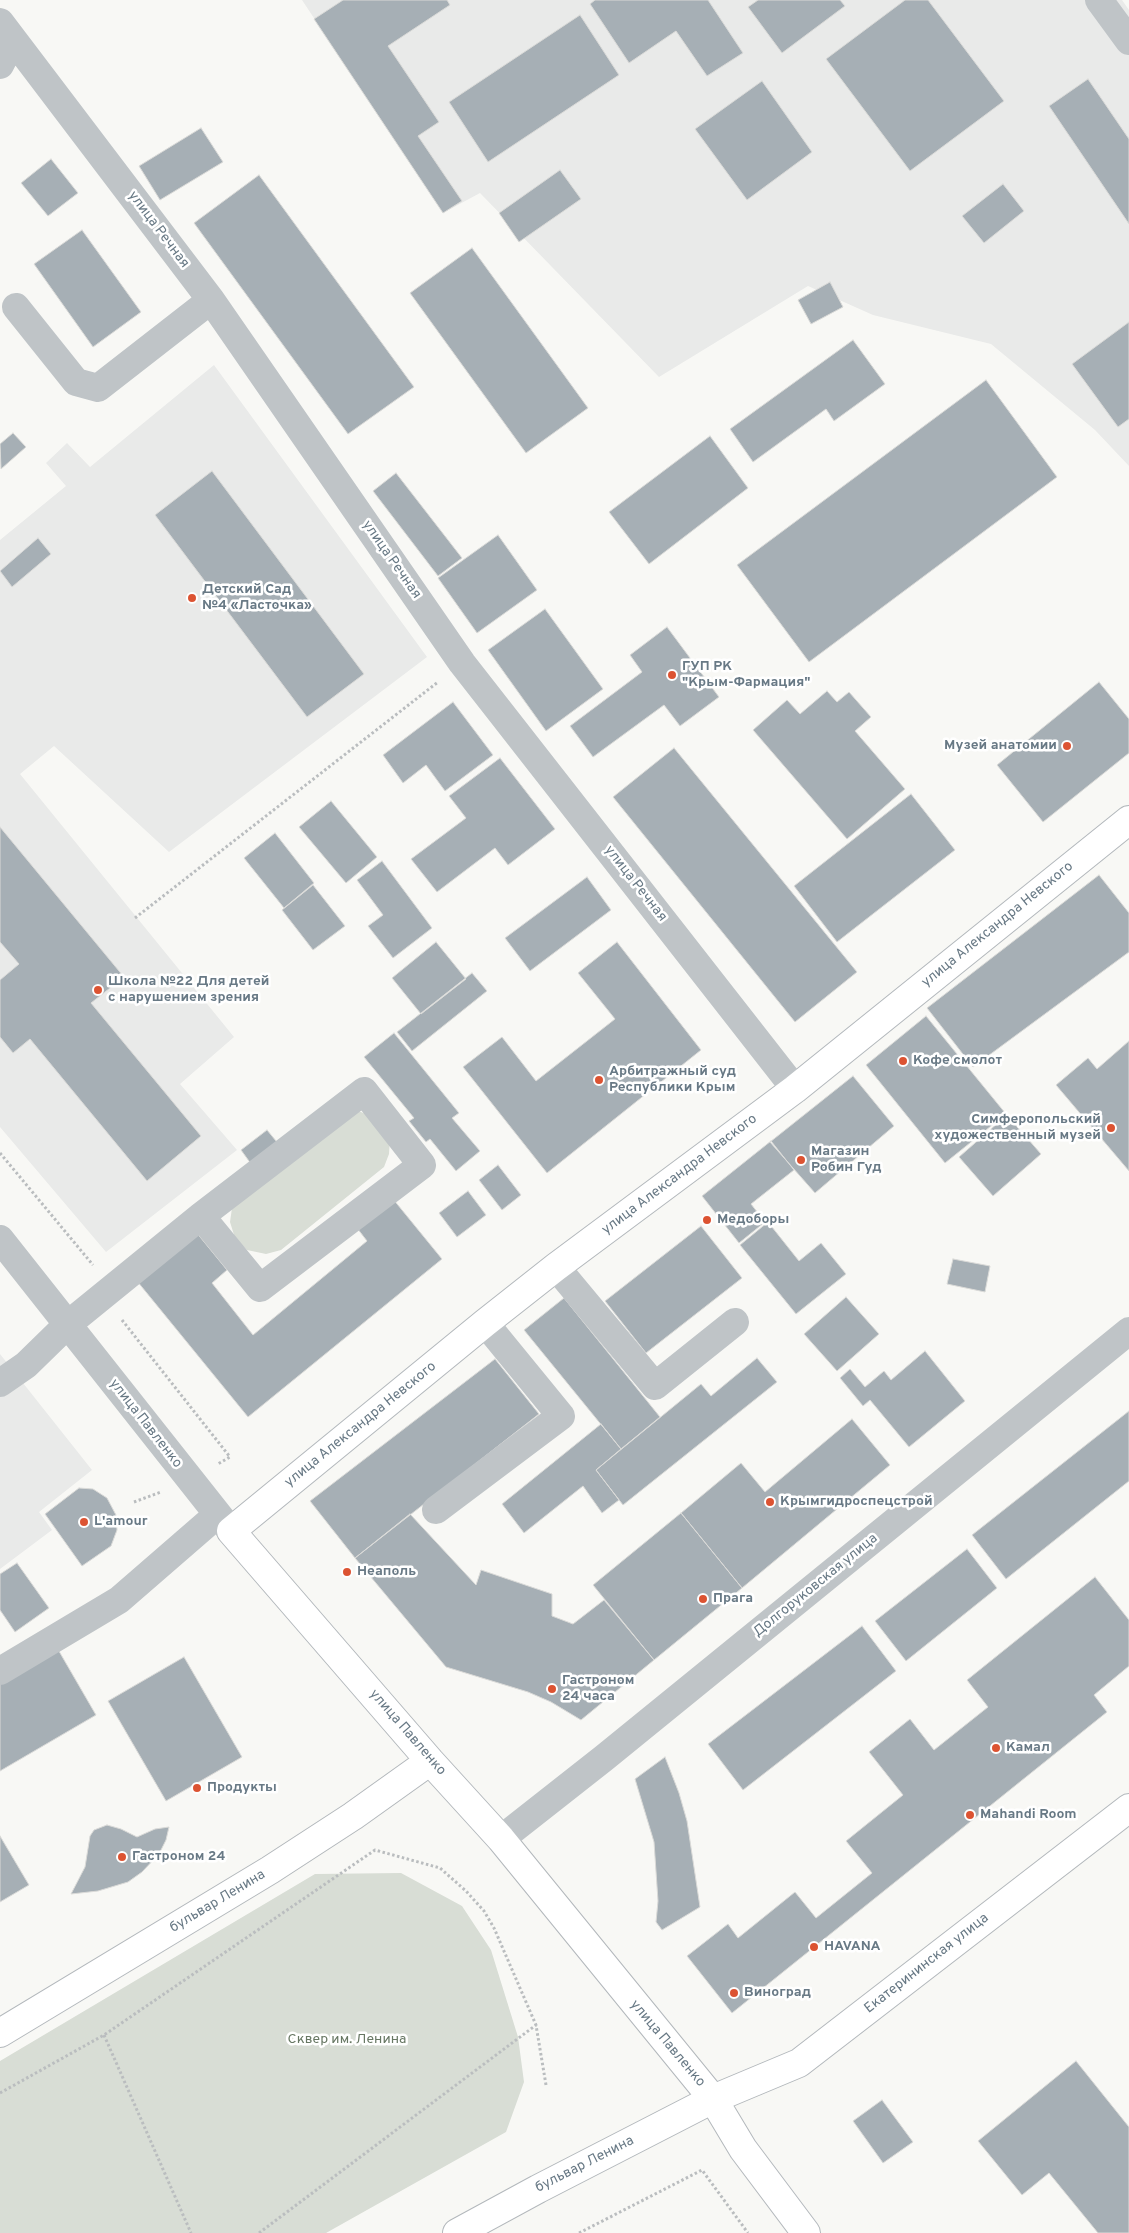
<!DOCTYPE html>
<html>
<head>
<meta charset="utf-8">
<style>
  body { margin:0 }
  canvas { display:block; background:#f8f8f5 }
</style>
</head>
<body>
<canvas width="1129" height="2233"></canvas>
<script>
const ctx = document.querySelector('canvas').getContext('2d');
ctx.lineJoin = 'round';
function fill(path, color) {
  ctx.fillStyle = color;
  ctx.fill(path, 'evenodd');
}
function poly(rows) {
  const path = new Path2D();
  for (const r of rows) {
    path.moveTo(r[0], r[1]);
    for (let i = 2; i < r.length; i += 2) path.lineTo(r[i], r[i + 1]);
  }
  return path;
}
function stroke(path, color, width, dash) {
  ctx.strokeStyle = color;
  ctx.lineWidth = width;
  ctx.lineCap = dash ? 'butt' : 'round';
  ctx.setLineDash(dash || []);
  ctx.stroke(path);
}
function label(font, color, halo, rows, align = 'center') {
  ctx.font = font + ' Overpass,sans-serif';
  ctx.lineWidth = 5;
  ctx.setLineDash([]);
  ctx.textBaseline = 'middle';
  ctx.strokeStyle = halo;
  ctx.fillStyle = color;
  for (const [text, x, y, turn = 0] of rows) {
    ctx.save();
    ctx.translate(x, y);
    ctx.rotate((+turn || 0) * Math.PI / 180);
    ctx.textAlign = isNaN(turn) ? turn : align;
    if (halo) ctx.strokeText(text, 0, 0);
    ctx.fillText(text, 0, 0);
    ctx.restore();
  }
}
fill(poly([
  [302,0,1122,0,1129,10,1129,466,1095,430,991,344,873,315,808,286,659,377,480,193,443,213],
  [214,365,427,657,169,852,54,746,20,774,234,1037,180,1084,237,1150,106,1252,0,1127,0,540,66,486,46,463,67,443,90,467],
  [0,1354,92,1470,39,1512,52,1530,0,1569]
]), '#e9eae9');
fill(poly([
  [358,1111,372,1116,390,1138,389,1154,384,1167,281,1250,266,1254,247,1250,235,1238,230,1222,232,1208],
  [401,1873,462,1906,491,1950,518,2037,524,2082,506,2132,326,2233,0,2233,0,2061,315,1874]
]), '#d8ddd5');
const building = poly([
  [343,0,447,0,450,5,388,46,439,122,418,136,462,201,443,213,314,19,343,0],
  [595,0,708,0,743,53,707,76,676,31,629,63,590,4,595,0],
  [758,0,840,0,845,6,782,53,748,7,758,0],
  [905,0,928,0,1004,101,910,171,826,59,905,0],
  [580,15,619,75,488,162,449,102,580,15],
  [1088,79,1129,139,1129,224,1049,106,1088,79],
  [762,81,812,152,747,200,695,129,762,81],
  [201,128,223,162,160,200,139,166,201,128],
  [51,159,78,193,48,216,21,183,51,159],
  [560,170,581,199,519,242,499,213,560,170],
  [259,175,414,387,348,434,194,223,259,175],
  [1003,184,1024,211,984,243,962,216,1003,184],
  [82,230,141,312,93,347,34,264,82,230],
  [472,248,588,408,526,453,410,293,472,248],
  [830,282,843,307,811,324,798,300,830,282],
  [1129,322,1129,419,1118,427,1072,364,1129,322],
  [853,340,885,384,834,421,826,409,753,462,730,429,853,340],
  [986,380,1057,477,809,662,737,565,986,380],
  [13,433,26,447,1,469,0,444,13,433],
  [710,436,748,488,649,564,609,512,710,436],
  [212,471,364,674,307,717,155,515,212,471],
  [396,473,462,558,438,576,373,491,396,473],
  [498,535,537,590,477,633,438,578,498,535],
  [38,538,51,554,12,587,0,571,38,538],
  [545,609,603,689,546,731,488,650,545,609],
  [667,627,719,697,680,726,664,705,593,757,570,726,642,672,630,655,667,627],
  [1099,682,1129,719,1129,753,1043,822,997,765,1099,682],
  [827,691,837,702,849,692,871,717,855,731,905,789,847,839,753,730,787,700,800,714,827,691],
  [453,702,493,755,445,791,426,765,403,783,383,755,453,702],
  [674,748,857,972,795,1022,613,797,674,748],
  [500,758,555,829,508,865,495,848,437,892,411,859,466,818,449,796,500,758],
  [911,794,955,850,837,942,794,886,911,794],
  [331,801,377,857,346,883,299,827,331,801],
  [0,827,124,977,91,1003,201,1136,147,1181,30,1039,13,1053,0,1037,0,980,19,964,0,942,0,827],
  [275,833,314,883,284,908,244,858,275,833],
  [382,861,432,928,393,958,368,926,383,915,357,880,382,861],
  [1099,875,1129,913,1129,952,973,1067,927,1008,1099,875],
  [587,877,611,910,530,971,505,938,587,877],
  [313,885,345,926,313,950,282,910,313,885],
  [436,942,466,979,421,1014,392,978,436,942],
  [617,942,701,1050,547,1173,463,1067,502,1037,536,1081,615,1019,578,973,617,942],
  [472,973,487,991,412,1051,397,1032,472,973],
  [926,1016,1006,1114,945,1163,866,1065,926,1016],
  [394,1033,459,1113,452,1118,480,1151,456,1171,430,1139,426,1142,409,1121,414,1118,364,1057,394,1033],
  [1129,1041,1129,1171,1056,1085,1088,1058,1097,1069,1129,1041],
  [853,1076,894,1126,815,1193,770,1142,853,1076],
  [1007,1115,1041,1154,993,1196,959,1157,1007,1115],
  [267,1130,281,1147,254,1168,241,1150,267,1130],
  [771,1141,794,1170,751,1204,765,1222,739,1243,702,1196,771,1141],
  [498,1165,521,1195,502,1210,479,1180,498,1165],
  [468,1191,486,1215,457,1237,439,1213,468,1191],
  [393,1199,442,1259,248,1417,137,1281,196,1232,227,1270,212,1283,253,1335,367,1241,357,1228,393,1199],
  [768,1222,799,1261,821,1243,846,1274,796,1314,740,1245,768,1222],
  [701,1226,742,1278,646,1353,605,1301,701,1226],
  [953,1259,990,1266,985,1292,947,1284,953,1259],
  [846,1297,879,1334,837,1371,804,1334,846,1297],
  [564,1298,660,1417,621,1449,524,1330,564,1298],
  [925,1351,965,1401,909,1447,870,1400,863,1406,840,1378,850,1369,865,1387,884,1371,891,1380,925,1351],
  [757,1358,777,1382,623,1505,596,1470,701,1384,711,1396,757,1358],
  [495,1359,539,1414,355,1558,310,1501,495,1359],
  [1129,1411,1129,1481,1006,1579,972,1535,1129,1411],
  [852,1419,890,1465,742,1588,681,1513,741,1463,765,1492,852,1419],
  [601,1424,621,1449,596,1470,619,1500,602,1513,583,1486,524,1533,502,1504,601,1424],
  [79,1488,93,1489,107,1498,116,1515,117,1530,111,1546,82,1566,45,1514,79,1488],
  [681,1513,742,1588,654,1660,593,1585,681,1513],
  [410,1514,476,1585,481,1570,552,1594,552,1616,573,1624,604,1600,654,1660,581,1720,551,1702,528,1692,446,1667,355,1558,410,1514],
  [967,1549,997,1588,906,1661,875,1621,967,1549],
  [17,1563,49,1608,15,1632,0,1610,0,1574,17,1563],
  [1095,1577,1129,1620,1129,1666,1094,1695,1107,1712,732,2013,687,1956,728,1924,738,1938,795,1892,816,1918,872,1873,846,1841,903,1795,869,1752,910,1719,934,1750,988,1707,967,1680,1095,1577],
  [862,1626,896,1671,743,1790,708,1744,862,1626],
  [56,1646,96,1715,0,1771,0,1679,56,1646],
  [184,1657,242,1757,166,1801,108,1701,184,1657],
  [665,1757,679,1793,687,1821,700,1907,662,1930,656,1922,658,1901,654,1842,635,1779,665,1757],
  [107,1825,121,1829,137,1837,155,1829,169,1827,166,1840,159,1854,142,1872,128,1882,98,1891,71,1894,85,1867,90,1836,94,1830,107,1825],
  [0,1836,29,1885,0,1902,0,1836],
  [1076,2061,1129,2127,1129,2233,1098,2233,1049,2173,1022,2195,978,2141,1076,2061],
  [882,2100,913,2142,883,2163,853,2121,882,2100]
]);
fill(building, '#a6afb5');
stroke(building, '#dadad8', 1);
const major = poly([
  [0,2033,270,1870,353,1816,430,1761],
  [457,2233,538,2189,713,2099,799,2063,1129,1808],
  [806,2233,743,2149,713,2099,501,1839,430,1761,231,1531,485,1323,556,1267,795,1089,1129,820]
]);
stroke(major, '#b3b8bc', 30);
stroke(poly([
  [135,918,438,682],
  [0,1153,93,1265],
  [122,1320,230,1457,218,1464],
  [134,1502,161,1492],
  [104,2035,191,2233],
  [0,2093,104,2035,375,1850,440,1868,466,1891,484,1911,494,1928,536,2025,546,2085],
  [259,2233,536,2025],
  [579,2233,702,2170,748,2233]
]), '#babdbf', 3, [2.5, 2.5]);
stroke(poly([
  [1099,0,1129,41],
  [0,22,211,300,462,663,795,1089],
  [0,65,13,40],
  [16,307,76,382,98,388,211,300],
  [0,1239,231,1531],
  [556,1267,655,1386,735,1322],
  [0,1383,26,1365,67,1325,201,1216,364,1091,422,1165,260,1288,201,1216],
  [436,1510,561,1416,485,1323],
  [0,1671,119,1600,217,1515],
  [501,1839,604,1758,1129,1331]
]), '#bfc4c7', 28);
stroke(major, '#fff', 28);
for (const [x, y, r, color] of [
  [192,598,5,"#dc5332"],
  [672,675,5,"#dc5332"],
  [1067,746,5,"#dc5332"],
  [98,990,5,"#dc5332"],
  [903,1061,5,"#dc5332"],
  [599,1080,5,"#dc5332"],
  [1111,1128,5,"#dc5332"],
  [801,1160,5,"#dc5332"],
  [707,1220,5,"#dc5332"],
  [770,1502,5,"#dc5332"],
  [84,1522,5,"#dc5332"],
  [347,1572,5,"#dc5332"],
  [703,1599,5,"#dc5332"],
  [552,1689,5,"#dc5332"],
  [996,1748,5,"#dc5332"],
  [197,1788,5,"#dc5332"],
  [970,1815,5,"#dc5332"],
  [122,1857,5,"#dc5332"],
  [814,1947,5,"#dc5332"],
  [734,1993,5,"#dc5332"]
]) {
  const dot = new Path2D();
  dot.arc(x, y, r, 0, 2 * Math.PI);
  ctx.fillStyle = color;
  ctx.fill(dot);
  stroke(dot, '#fff', 2);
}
label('14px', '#687985', '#fff', [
  ["улица Речная",158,230,53],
  ["улица Речная",391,560,55],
  ["улица Речная",635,884,52],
  ["улица Александра Невского",998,925,-39],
  ["улица Александра Невского",680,1175,-37],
  ["улица Павленко",145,1424,52],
  ["улица Александра Невского",361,1425,-39],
  ["Долгоруковская улица",816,1586,-39],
  ["улица Павленко",407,1733,49],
  ["бульвар Ленина",218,1902,-31],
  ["Екатерининская улица",927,1964,-38],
  ["улица Павленко",667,2044,50],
  ["бульвар Ленина",585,2165,-27]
]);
label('bold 14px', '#687985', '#fff', [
  ["Детский Сад",202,590],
  ["№4 «Ласточка»",202,606],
  ["ГУП РК",682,667],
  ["\"Крым-Фармация\"",682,683],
  ["Музей анатомии",1057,746,"right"],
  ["Школа №22 Для детей",108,982],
  ["с нарушением зрения",108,998],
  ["Кофе смолот",913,1061],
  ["Арбитражный суд",609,1072],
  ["Республики Крым",609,1088],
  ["Симферопольский",1101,1120,"right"],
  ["художественный музей",1101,1136,"right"],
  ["Магазин",811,1152],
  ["Робин Гуд",811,1168],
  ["Медоборы",717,1220],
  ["Крымгидроспецстрой",780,1502],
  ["L'amour",94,1522],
  ["Неаполь",357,1572],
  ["Прага",713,1599],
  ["Гастроном",562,1681],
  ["24 часа",562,1697],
  ["Камал",1006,1748],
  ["Продукты",207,1788],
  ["Mahandi Room",980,1815],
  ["Гастроном 24",132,1857],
  ["HAVANA",824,1947],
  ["Виноград",744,1993]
], 'left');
label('14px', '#677763', '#fff', [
  ["Сквер им. Ленина",347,2040]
]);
</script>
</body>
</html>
